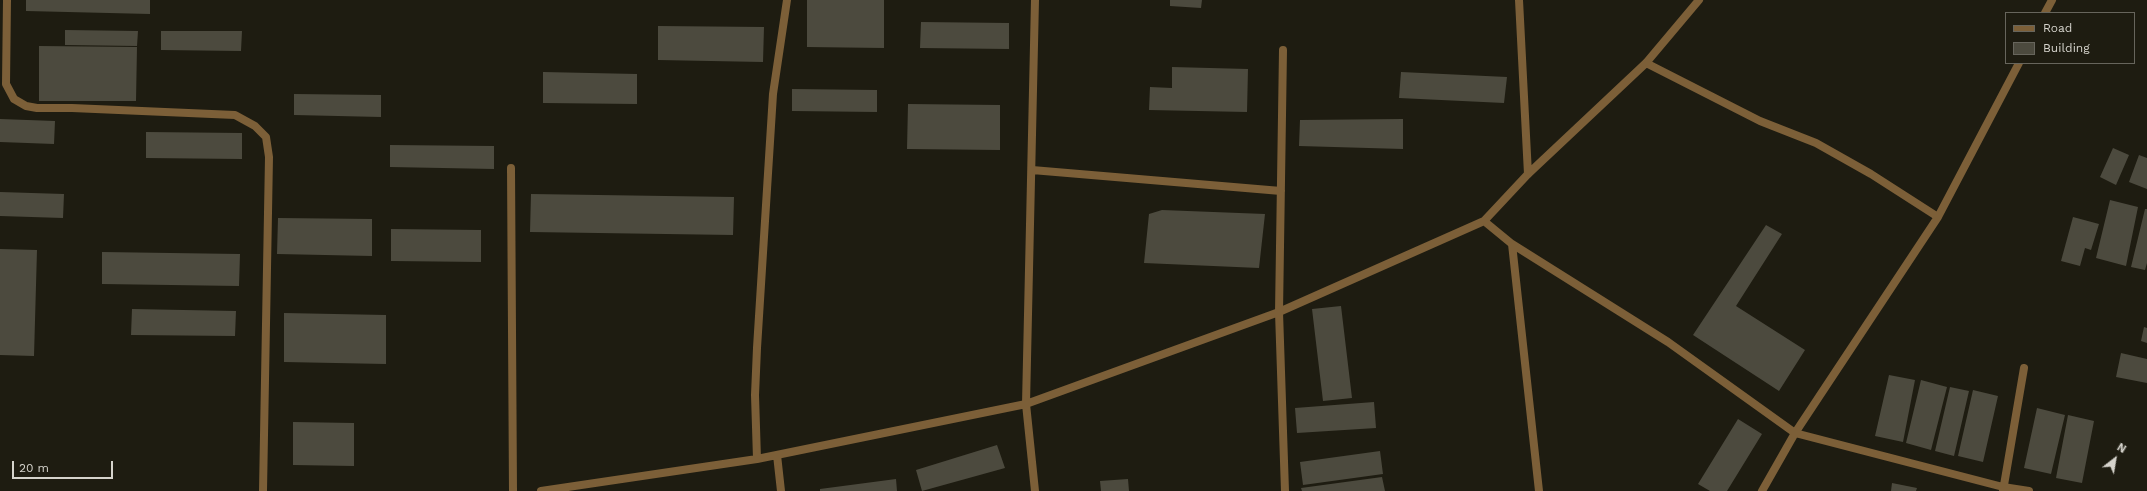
<!DOCTYPE html>
<html>
<head>
<meta charset="utf-8">
<style>
  body { margin:0 }
  #map { position:relative; width:2147px; height:491px; overflow:hidden; background:#1e1c11; font-family:"Work Sans",sans-serif }
  canvas { display:block }
  .legend { position:absolute; left:2005px; top:12px; width:130px; height:52px; box-sizing:border-box; background:#1e1c11; border:1px solid #67655c; margin:0; padding:5px 7px; list-style:none; font-size:12px; color:#d5d3cc }
  .legend li { display:flex; align-items:center; gap:8px; height:20px }
  .legend b { width:20px; border:1px solid #67655c }
  .north { position:absolute; left:2095px; top:439px; width:40px; height:40px; -webkit-text-stroke:3px #1e1c11; paint-order:stroke; rotate:31deg; font-size:11px; font-weight:700; line-height:16px; text-align:center; color:#d5d3cc }
  .north::after { content:''; display:block; margin:auto; width:14px; height:18px; background:#d5d3cc; clip-path:polygon(50% 0,100% 100%,50% 72%,0 100%) }
  .scale { position:absolute; left:12px; top:461px; width:101px; height:18px; box-sizing:border-box; border:2px solid #d5d3cc; border-top:0; padding-left:5px; font-size:12px; line-height:14px; white-space:nowrap; color:#d5d3cc; -webkit-text-stroke:3px #1e1c11; paint-order:stroke }
</style>
</head>
<body>
<div id="map">
<canvas width="2147" height="491"></canvas>
<ul class="legend">
<li><b style="height:5px;background:#7c5f38"></b>Road</li>
<li><b style="height:11px;background:#4c4a3e"></b>Building</li>
</ul>
<div class="north">N</div>
<div class="scale">20 m</div>
</div>
<script>
const ctx = document.querySelector('canvas').getContext('2d');
ctx.lineJoin = 'round';
function fill(path, color) {
  ctx.fillStyle = color;
  ctx.fill(path, 'evenodd');
}
function poly(rows) {
  const path = new Path2D();
  for (const r of rows) {
    path.moveTo(r[0], r[1]);
    for (let i = 2; i < r.length; i += 2) path.lineTo(r[i], r[i + 1]);
  }
  return path;
}
function stroke(path, color, width, dash) {
  ctx.strokeStyle = color;
  ctx.lineWidth = width;
  ctx.lineCap = dash ? 'butt' : 'round';
  ctx.setLineDash(dash || []);
  ctx.stroke(path);
}
fill(poly([
  [26,0,150,0,150,14,26,11],
  [807,0,884,0,884,48,807,47],
  [1170,0,1202,0,1201,8,1170,6],
  [921,22,1009,23,1009,49,920,48],
  [658,26,764,27,763,62,658,60],
  [65,30,138,31,137,46,65,45],
  [161,31,242,31,241,51,161,50],
  [39,46,137,47,136,101,39,101],
  [1172,67,1248,69,1247,112,1149,110,1150,87,1172,88],
  [543,72,637,74,637,104,543,103],
  [1401,72,1507,77,1504,103,1399,98],
  [792,89,877,90,877,112,792,111],
  [294,94,381,95,381,117,294,115],
  [908,104,1000,105,1000,150,907,149],
  [0,119,55,121,54,144,0,142],
  [1403,119,1403,149,1299,146,1300,120],
  [146,132,242,133,242,159,146,158],
  [390,145,494,146,494,169,390,167],
  [2113,148,2129,155,2116,185,2100,177],
  [2139,155,2147,158,2147,189,2129,182],
  [0,192,64,194,63,218,0,216],
  [531,194,734,197,733,235,530,232],
  [2110,200,2138,207,2126,266,2096,258],
  [2145,209,2147,209,2147,263,2145,270,2131,267],
  [1162,210,1265,214,1259,268,1144,263,1149,214],
  [2073,217,2099,224,2091,250,2085,248,2080,266,2061,261],
  [278,218,372,219,372,256,277,254],
  [1766,225,1782,234,1736,306,1805,350,1779,391,1693,335],
  [391,229,481,230,481,262,391,261],
  [0,249,37,250,34,356,0,355],
  [102,252,240,254,239,286,102,284],
  [1341,306,1352,398,1323,401,1312,309],
  [132,309,236,311,235,336,131,335],
  [284,313,386,315,386,364,284,362],
  [2144,327,2147,328,2147,343,2141,341],
  [2121,353,2147,359,2147,383,2116,377],
  [1889,375,1915,380,1903,442,1875,436],
  [1921,380,1947,387,1931,450,1906,443],
  [1950,387,1969,391,1954,456,1935,451],
  [1973,390,1998,396,1983,462,1958,456],
  [1374,402,1376,428,1297,433,1295,408],
  [2037,408,2065,415,2051,474,2024,468],
  [2068,415,2094,421,2082,483,2056,478],
  [1738,419,1762,434,1727,491,1710,491,1698,484],
  [293,422,354,423,354,466,293,465],
  [997,445,1005,468,922,491,916,470],
  [1380,451,1383,474,1303,485,1300,462],
  [1382,477,1385,491,1302,491,1301,488],
  [896,479,897,491,820,491,820,489],
  [1128,479,1129,491,1101,491,1100,481],
  [1892,483,1917,488,1916,491,1891,491]
]), '#4c4a3e');
stroke(poly([
  [7,0,6,84,14,99,26,106,37,108,72,108,235,115,255,126,266,137,269,157,263,491],
  [1519,0,1528,174],
  [2045,13,2052,0],
  [1283,50,1279,312,1285,491],
  [1646,63,1760,121,1816,143,1871,174,1938,217],
  [511,168,513,491],
  [1032,170,1281,191],
  [1484,221,1512,244,1668,342,1795,433,2003,487,2029,491],
  [1512,244,1539,491],
  [777,455,781,491],
  [757,459,755,395,757,348,773,94,787,0],
  [541,491,757,459,1026,404,1279,312,1484,221,1528,174,1646,63,1699,0],
  [1035,491,1026,404,1035,0],
  [1762,491,1795,433,1938,217,2019,63],
  [2003,491,2024,368]
]), '#7c5f38', 8);
</script>
</body>
</html>
